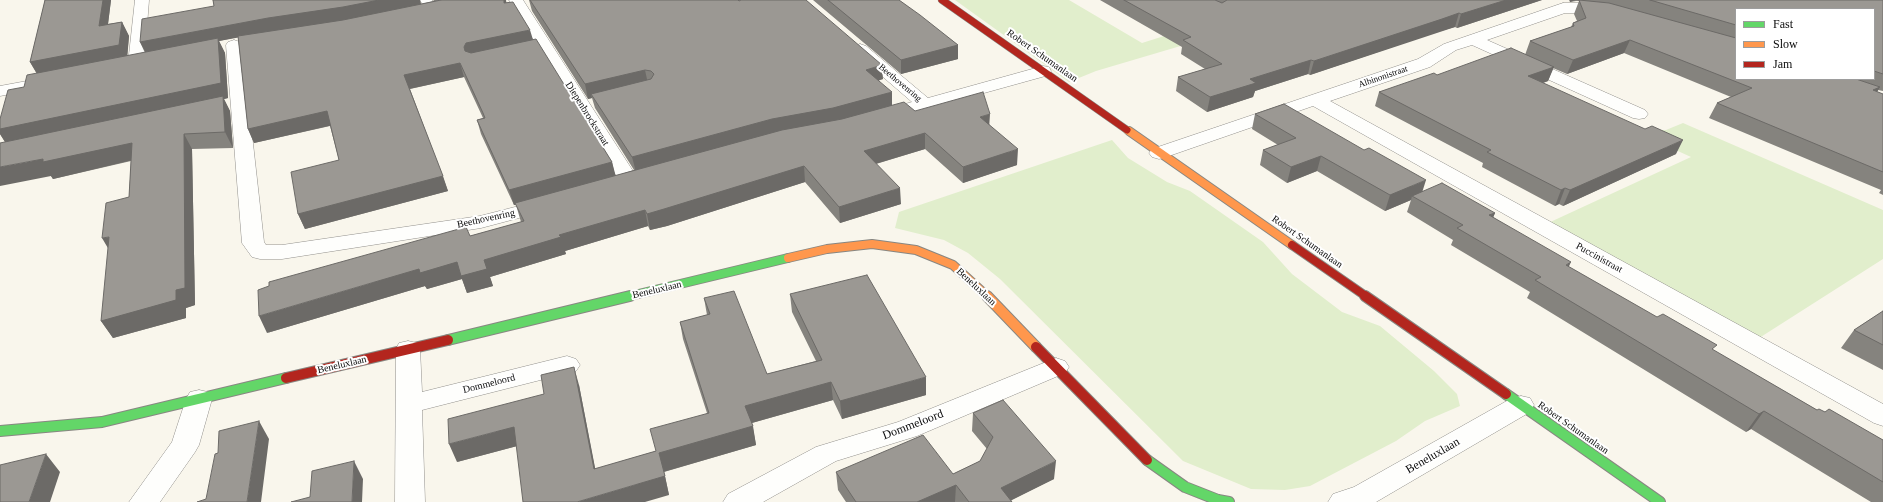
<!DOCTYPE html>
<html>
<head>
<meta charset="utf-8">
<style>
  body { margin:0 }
  #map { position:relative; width:1883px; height:502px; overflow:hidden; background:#f9f6ec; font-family:Georgia,serif }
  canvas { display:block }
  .legend { position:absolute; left:1735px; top:8px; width:140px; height:72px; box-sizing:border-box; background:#fff; border:1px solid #9d9d9d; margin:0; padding:5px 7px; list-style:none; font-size:12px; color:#0a0a0a }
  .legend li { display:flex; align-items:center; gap:8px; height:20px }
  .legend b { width:20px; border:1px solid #9d9d9d }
</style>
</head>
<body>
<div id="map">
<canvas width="1883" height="502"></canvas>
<ul class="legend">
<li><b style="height:5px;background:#63d668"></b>Fast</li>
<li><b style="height:5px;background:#ff974d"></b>Slow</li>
<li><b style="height:5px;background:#b3261e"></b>Jam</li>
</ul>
</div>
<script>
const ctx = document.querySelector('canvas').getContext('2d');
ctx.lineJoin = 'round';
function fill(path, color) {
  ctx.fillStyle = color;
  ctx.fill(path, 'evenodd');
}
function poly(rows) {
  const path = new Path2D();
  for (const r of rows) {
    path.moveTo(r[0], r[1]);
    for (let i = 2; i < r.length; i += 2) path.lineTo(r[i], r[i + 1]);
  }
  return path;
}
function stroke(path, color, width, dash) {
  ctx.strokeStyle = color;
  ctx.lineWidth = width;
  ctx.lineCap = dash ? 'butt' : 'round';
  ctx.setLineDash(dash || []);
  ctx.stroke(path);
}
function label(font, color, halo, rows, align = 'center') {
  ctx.font = font + ' Georgia,serif';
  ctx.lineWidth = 4;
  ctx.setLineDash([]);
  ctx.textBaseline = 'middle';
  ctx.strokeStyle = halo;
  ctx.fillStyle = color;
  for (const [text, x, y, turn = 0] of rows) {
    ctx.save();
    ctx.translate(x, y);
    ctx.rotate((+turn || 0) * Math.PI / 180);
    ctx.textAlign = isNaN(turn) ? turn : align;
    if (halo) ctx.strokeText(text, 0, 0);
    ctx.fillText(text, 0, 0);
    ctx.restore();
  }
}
fill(poly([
  [955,0,1069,0,1142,43,1278,0,1336,0,1096,71,1069,82],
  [1683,123,1883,210,1883,259,1756,340,1546,224,1691,157,1634,131,1666,130],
  [1112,140,1128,158,1167,182,1190,191,1263,242,1292,274,1342,312,1380,326,1434,371,1457,394,1460,406,1425,421,1396,441,1310,486,1285,490,1251,489,1183,461,1000,279,968,253,944,240,895,228,899,212]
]), '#e1eecc');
const lane = poly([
  [420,0,432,0,437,10,435,12,427,12,420,0]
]);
const street = poly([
  [135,0,149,0,144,64,142,68,136,69,130,68,128,64,135,0],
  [509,0,523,0,640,182,637,186,630,188,623,186,620,182,509,0],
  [1563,3,1589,3,1611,8,1614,11,1611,14,1606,16,1589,13,1565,13,1487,40,1645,110,1648,114,1645,118,1639,119,1633,118,1472,45,1456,50,1430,67,1330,101,1883,404,1883,426,1874,423,1313,106,1166,157,1159,159,1152,157,1149,153,1152,149,1418,59,1444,44,1563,3],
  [234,40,240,42,242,45,264,242,266,245,282,245,480,216,546,199,553,201,556,205,553,209,481,228,282,259,260,259,252,257,242,243,226,45,228,42,234,40],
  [860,44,866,46,928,98,1043,66,1049,67,1051,71,1049,75,883,121,877,120,874,116,877,112,912,102,854,52,852,49,854,46,860,44],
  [54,76,60,77,63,81,60,85,0,96,0,86,54,76],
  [408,341,417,343,420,349,422,392,567,356,576,359,580,365,576,371,422,410,425,502,395,502,396,349,399,343,408,341],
  [1056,358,1065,361,1069,367,1065,373,917,436,836,461,763,502,723,502,728,494,816,447,898,422,1056,358],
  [199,390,208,392,212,399,199,445,195,452,160,502,129,502,172,442,186,399,190,392,199,390],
  [1521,396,1530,398,1534,405,1530,412,1376,502,1328,502,1333,494,1354,487,1512,398,1521,396]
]);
const fastFar1 = poly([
  [626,297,788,258]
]);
const fast = poly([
  [448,340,630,296],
  [1506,394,1660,502],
  [0,431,102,422,286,378],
  [1147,460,1185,487,1218,500,1229,502]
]);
const slowFar2 = poly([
  [1127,130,1130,132]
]);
const slowFar1 = poly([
  [1129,131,1292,245],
  [788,258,827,249,872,244,916,250,953,265,988,297]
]);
const slow = poly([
  [987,296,1036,347]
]);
const jamFar2 = poly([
  [942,0,1127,130]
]);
const jamFar1 = poly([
  [1292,245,1367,297]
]);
const jam = poly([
  [1365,296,1506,394],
  [1036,347,1147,460],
  [286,378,448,340]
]);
stroke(lane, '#92908c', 1);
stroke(street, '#92908c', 1);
stroke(fastFar1, '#888782', 10);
stroke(fast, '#888782', 12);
stroke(slowFar2, '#888782', 8);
stroke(slowFar1, '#888782', 10);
stroke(slow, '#888782', 12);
stroke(jamFar2, '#888782', 8);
stroke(jamFar1, '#888782', 10);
stroke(jam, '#888782', 12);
fill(lane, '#fefefc');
fill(street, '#fefefc');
stroke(fastFar1, '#63d668', 8);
stroke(fast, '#63d668', 10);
stroke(slowFar2, '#ff974d', 7);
stroke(slowFar1, '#ff974d', 8);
stroke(slow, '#ff974d', 10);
stroke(jamFar2, '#b3261e', 7);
stroke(jamFar1, '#b3261e', 8);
stroke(jam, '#b3261e', 10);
fill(poly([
  [45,0,111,0,108,24,122,22,129,36,127,56,145,53,140,42,214,6,213,0,420,0,421,4,434,1,433,0,506,0,506,3,533,40,612,162,615,176,634,170,595,108,592,98,588,99,532,11,529,0,806,0,883,79,879,80,892,106,915,111,989,124,1017,165,963,183,925,149,876,164,901,204,840,223,805,182,667,226,650,230,648,226,565,251,566,254,490,277,493,286,467,293,462,279,427,289,425,286,267,333,470,236,521,222,516,205,514,205,481,134,477,120,483,118,464,77,410,89,448,191,305,229,298,214,339,160,330,126,254,143,248,129,238,37,219,41,225,53,228,98,224,99,230,111,233,148,192,149,195,305,186,308,186,318,113,338,101,321,129,197,131,161,53,179,51,176,5,142,0,134,0,119,24,87,37,74,30,62],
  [813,0,899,0,958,45,958,59,901,74],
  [1100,0,1542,0,1457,28,1455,27,1437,32,1310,75,1308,74,1255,91,1253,97,1207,112,1176,91,1178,77,1205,69,1181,54,1182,47],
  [1569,0,1883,0,1883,91,1878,90,1877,92,1883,94,1883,195,1879,193,1881,190,1709,118,1717,103,1731,97,1624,53,1567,74,1553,68,1548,81,1543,83,1676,154,1563,206,1559,204,1555,206,1482,167,1483,163,1375,106,1379,92,1437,75,1525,55,1530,41,1571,27,1573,23,1577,21,1574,14,1579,1,1576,1,1570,2],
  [1736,9,1874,9,1874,79,1736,79],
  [1255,114,1422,191,1495,213,1493,217,1569,267,1817,410,1825,412,1883,440,1883,502,1871,502,1751,429,1746,432,1527,298,1530,292,1451,245,1453,240,1407,212,1411,200,1385,211,1317,171,1287,183,1260,165,1263,150,1278,145,1252,129],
  [790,294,926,395,842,419,833,400,752,423,756,445,664,472,669,495,517,446,457,462,544,394,579,385,595,469,656,451,707,413,683,339,680,322,707,315,704,298,767,374,816,361,792,312],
  [1883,311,1883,370,1841,348,1854,330],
  [973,413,1054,479,1011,500,1012,502,846,502,838,490,836,472,953,474,980,461,987,449,972,431]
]), '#85837e');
fill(poly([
  [103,0,111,0,106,40,99,26],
  [379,0,420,0,421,5,348,20,274,31,219,41,225,53,228,98,224,99,230,111,233,148,225,132,223,99,7,145,0,134,0,129,147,55,140,42,268,18],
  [504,0,506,0,508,16,504,3],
  [1506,0,1542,0,1457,28,1461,14],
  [1570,0,1576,0,1570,2],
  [1459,13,1455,27,1310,75,1314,61],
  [122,22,129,36,127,60,39,77,30,62],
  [530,30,534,43,468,61,464,47,466,43],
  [1630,40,1624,53,1567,74,1573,60],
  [958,45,958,59,901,74,901,60],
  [1311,60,1308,74,1255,91,1253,97,1207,112,1210,97,1250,79],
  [460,63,464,77,409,89,404,75],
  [882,65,883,79,867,84,866,70],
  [1554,67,1548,81,1523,90,1528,76],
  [645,70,648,84,591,94,592,98,588,99,585,84],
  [1880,87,1871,102,1873,90],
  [892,92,892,106,834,123,636,172,632,157,772,119],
  [327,111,333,125,254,143,248,129],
  [990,114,989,129,980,117],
  [925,133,925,149,865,167,864,151],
  [184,134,192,149,195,305,186,308,186,318,113,338,101,321,176,290],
  [1683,140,1676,154,1563,206,1570,190],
  [132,143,141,158,53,179,51,176,0,186,0,167],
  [1018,149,1017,165,963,183,963,167],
  [1321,156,1317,171,1287,183,1291,167],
  [612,162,616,177,514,205,509,190],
  [804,166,805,182,667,226,650,230,647,214],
  [443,176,448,191,305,229,298,214],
  [1426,180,1421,196,1412,196,1411,200,1385,211,1390,195],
  [900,188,901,204,840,223,839,207],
  [1565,188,1559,204,1555,206,1561,190],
  [645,210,648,226,565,251,566,254,490,277,493,286,467,293,462,279,427,289,425,286,267,333,259,316,419,269,457,262,484,260,559,235],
  [1495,213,1488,230,1489,215],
  [109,237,112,255,102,238],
  [1571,262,1563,279,1566,265],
  [574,367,579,385,599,488,594,469],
  [926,377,926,395,842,419,840,401],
  [831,382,833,400,748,424,745,406],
  [1764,411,1751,429,1746,432,1759,414],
  [259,421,269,439,261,502,247,502],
  [753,426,756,445,663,472,659,453],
  [514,427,521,445,457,462,449,444],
  [46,454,60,472,50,502,29,502],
  [354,461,363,479,362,502,352,502],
  [1056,461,1054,479,1008,502,1001,488],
  [665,476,669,495,645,502,577,502],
  [956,485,955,502,917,502]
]), '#6c6a67');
const building = poly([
  [45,0,103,0,99,26,122,22,119,45,30,62,45,0],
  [213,0,379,0,343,7,268,18,140,42,142,19,214,6,213,0],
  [441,0,504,0,504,3,513,2,530,30,466,43,464,47,465,51,471,53,536,39,612,162,509,190,477,120,485,118,483,113,460,63,404,75,443,176,298,214,291,172,339,160,327,111,248,129,238,36,343,20,441,0],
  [530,0,738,0,739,1,741,0,806,0,882,65,866,70,892,92,833,108,772,119,632,157,591,94,651,79,654,74,651,71,645,70,585,84,530,0],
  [828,0,899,0,920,15,958,45,901,60,828,0],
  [1124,0,1215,0,1222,3,1227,0,1506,0,1461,14,1459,13,1442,19,1314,61,1311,60,1250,79,1256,83,1210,97,1178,77,1222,64,1183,40,1191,37,1124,0],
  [1579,0,1609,3,1736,38,1736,79,1856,79,1880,87,1873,90,1883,94,1883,172,1717,103,1752,88,1630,40,1573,60,1530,41,1574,26,1573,23,1586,18,1579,0],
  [1650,0,1883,0,1883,74,1874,71,1874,9,1736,9,1736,25,1650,0],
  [218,38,221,83,0,129,0,119,8,90,24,87,27,75,218,38],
  [1511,48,1554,67,1528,76,1645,129,1652,126,1683,140,1570,190,1565,188,1561,190,1487,152,1491,150,1379,92,1434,73,1437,75,1511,48],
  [983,92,990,114,980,117,1018,149,963,167,925,133,864,151,900,188,839,207,804,166,664,209,647,214,645,210,559,235,561,237,484,260,487,269,461,276,457,262,420,273,419,269,259,316,258,290,269,286,269,282,466,227,470,236,524,221,515,203,782,130,842,119,904,102,915,111,983,92],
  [223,96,225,132,184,134,185,288,176,290,176,300,101,321,109,237,102,238,106,203,129,197,132,143,43,162,43,159,0,167,0,143,223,96],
  [1284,104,1364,150,1369,148,1426,180,1390,195,1321,156,1291,167,1263,150,1296,138,1255,114,1284,104],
  [1442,183,1495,213,1489,215,1571,262,1566,265,1657,317,1663,314,1717,345,1712,349,1817,410,1819,409,1825,412,1829,409,1883,440,1883,482,1764,411,1759,414,1535,280,1541,277,1457,228,1463,225,1412,196,1442,183],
  [867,275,926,377,840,401,831,382,745,406,753,426,659,453,665,476,577,502,523,502,514,427,449,444,448,419,544,394,541,375,574,367,594,469,656,451,650,429,709,413,680,322,710,314,704,298,734,291,767,374,822,360,790,294,867,275],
  [1883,311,1883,345,1854,330,1883,311],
  [1003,400,1056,461,1001,488,1012,502,969,502,956,485,917,502,856,502,836,472,923,435,953,474,980,461,993,437,973,413,1003,400],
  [259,421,247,502,197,502,206,499,215,454,218,453,219,431,259,421],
  [46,454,29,502,0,502,0,465,46,454],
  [354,461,352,502,291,502,310,497,312,471,354,461]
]);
fill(building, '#9b9893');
stroke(building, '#6c6a67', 1);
label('9px', '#0a0a0a', '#fff', [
  ["Albinonistraat",1383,77,-19],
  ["Beethovenring",900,83,40]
]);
label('10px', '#0a0a0a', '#fff', [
  ["Robert Schumanlaan",1042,56,35],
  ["Diepenbrockstraat",587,114,58],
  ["Beethovenring",486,219,-12],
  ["Robert Schumanlaan",1307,242,35],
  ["Puccinistraat",1599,258,29],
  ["Beneluxlaan",976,287,43],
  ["Beneluxlaan",657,290,-13],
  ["Beneluxlaan",342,365,-13],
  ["Dommeloord",489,384,-14],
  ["Robert Schumanlaan",1573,428,35]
]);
label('12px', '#0a0a0a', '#fff', [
  ["Dommeloord",913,425,-21],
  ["Beneluxlaan",1433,456,-30]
]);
</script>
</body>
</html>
